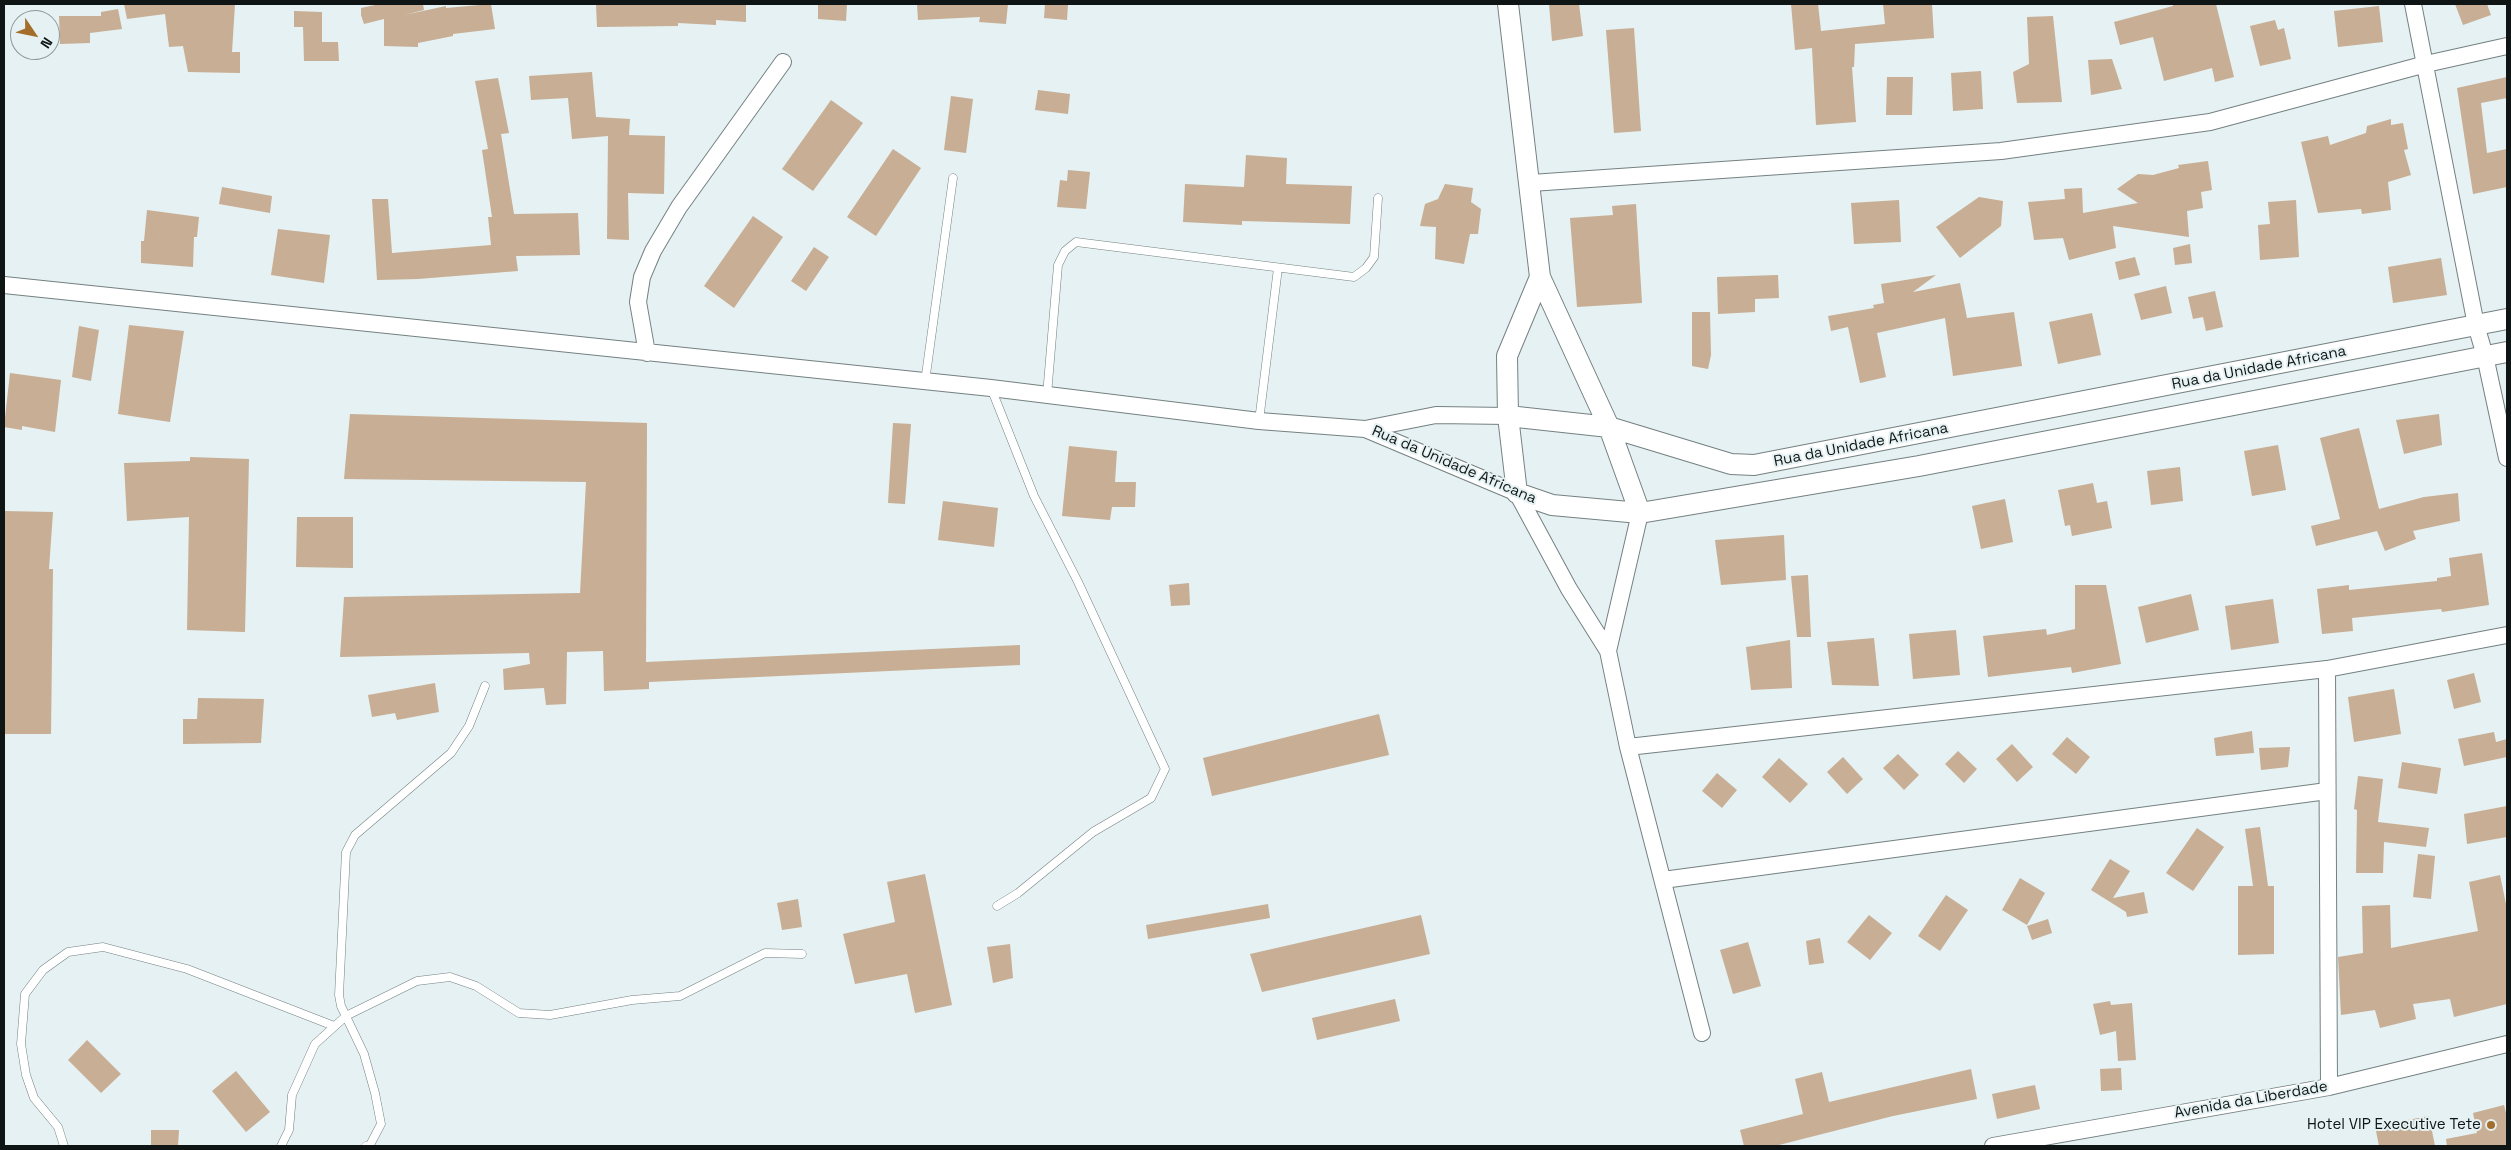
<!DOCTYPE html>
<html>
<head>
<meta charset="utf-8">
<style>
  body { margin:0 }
  #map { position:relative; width:2511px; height:1150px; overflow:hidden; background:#e5f1f2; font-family:"Space Grotesk",sans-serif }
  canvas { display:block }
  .frame { position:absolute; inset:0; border:5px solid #0f1414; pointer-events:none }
  .north { position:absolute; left:10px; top:10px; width:50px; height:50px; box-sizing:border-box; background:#e5f1f2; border:1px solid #8f9999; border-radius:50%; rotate:124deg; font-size:14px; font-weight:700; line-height:20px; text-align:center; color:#0f1414 }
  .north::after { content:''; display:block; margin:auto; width:18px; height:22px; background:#a56d2b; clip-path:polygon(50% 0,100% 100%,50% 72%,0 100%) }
</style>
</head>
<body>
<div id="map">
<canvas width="2511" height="1150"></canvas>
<div class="frame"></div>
<div class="north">N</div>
</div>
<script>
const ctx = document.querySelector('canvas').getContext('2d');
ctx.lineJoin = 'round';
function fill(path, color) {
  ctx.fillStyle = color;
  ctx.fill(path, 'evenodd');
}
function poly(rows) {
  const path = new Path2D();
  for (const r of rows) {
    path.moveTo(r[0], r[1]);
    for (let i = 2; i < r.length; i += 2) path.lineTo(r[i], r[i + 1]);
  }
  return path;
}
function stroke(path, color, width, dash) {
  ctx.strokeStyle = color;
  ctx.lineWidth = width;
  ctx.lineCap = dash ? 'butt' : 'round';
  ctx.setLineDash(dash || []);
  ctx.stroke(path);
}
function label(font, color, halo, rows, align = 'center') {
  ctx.font = font + ' "Space Grotesk",sans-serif';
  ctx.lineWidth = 4;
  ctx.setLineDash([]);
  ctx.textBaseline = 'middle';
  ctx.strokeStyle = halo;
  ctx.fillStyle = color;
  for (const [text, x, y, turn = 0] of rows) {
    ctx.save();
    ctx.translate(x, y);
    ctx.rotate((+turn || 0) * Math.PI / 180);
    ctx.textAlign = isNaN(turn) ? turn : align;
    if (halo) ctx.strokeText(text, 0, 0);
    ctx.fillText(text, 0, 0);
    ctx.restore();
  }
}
fill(poly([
  [124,4,235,4,232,52,240,52,240,73,188,72,183,46,169,47,165,14,127,19],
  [380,4,423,4,424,10,404,15,446,6,446,8,491,4,495,29,453,34,453,36,418,43,418,47,384,46,384,19,364,24,361,15,361,8],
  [632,4,746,4,746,22,716,20,716,25,678,23,678,26,597,27,596,5],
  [818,4,847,4,846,21,818,19],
  [917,4,1008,4,1006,24,979,22,980,17,918,20],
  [1045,4,1068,4,1067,20,1044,18],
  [1549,4,1579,4,1583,36,1552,41],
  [1791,4,1818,4,1821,31,1885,24,1883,4,1932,4,1934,38,1855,44,1854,67,1852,67,1856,122,1816,125,1812,48,1795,50],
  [2173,4,2216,4,2234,77,2215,82,2212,68,2164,81,2153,37,2120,45,2114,22,2173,6],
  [2455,4,2487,4,2491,15,2463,25],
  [2379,6,2383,42,2338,47,2334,11],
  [118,9,122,29,90,33,90,43,60,44,59,16,101,16,101,12],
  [294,11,322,12,322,42,338,42,339,61,304,61,303,27,294,27],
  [2053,16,2062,102,2017,103,2013,72,2029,64,2027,17],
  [2275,20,2278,30,2284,28,2291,59,2260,66,2250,26],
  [1634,28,1641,131,1614,133,1606,30],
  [2112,59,2122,89,2091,95,2088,60],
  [1981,71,1983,109,1953,111,1951,73],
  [592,72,596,117,630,119,629,135,665,136,664,194,628,193,629,240,607,239,608,136,572,139,568,98,531,100,529,76],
  [1887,77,1913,77,1912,115,1886,115],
  [2507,77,2507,98,2481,103,2487,153,2507,149,2507,187,2473,194,2457,88],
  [498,78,509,133,501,134,514,214,578,213,580,255,516,256,518,271,418,279,377,280,372,199,388,199,392,253,491,245,488,217,492,217,482,150,488,149,475,81],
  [1038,90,1070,94,1068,114,1035,110],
  [951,96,973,99,966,153,944,150],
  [831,100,863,123,813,191,782,169],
  [2391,119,2391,125,2403,123,2408,149,2404,150,2411,175,2388,182,2391,210,2362,214,2361,209,2318,213,2301,142,2328,136,2330,145,2366,133,2367,126],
  [893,149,921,168,876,236,847,217],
  [1246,155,1287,158,1286,184,1352,186,1350,224,1242,221,1242,225,1183,222,1185,184,1244,187],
  [2208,161,2212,190,2201,192,2203,208,2187,211,2189,237,2113,226,2116,248,2069,260,2063,238,2034,240,2028,202,2065,199,2064,189,2082,188,2083,213,2138,203,2117,189,2138,174,2153,175,2179,168,2178,165],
  [1068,170,1090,172,1086,209,1057,207,1060,180,1067,181],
  [1445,184,1473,188,1471,202,1481,209,1478,234,1470,234,1464,264,1435,259,1436,227,1420,226,1425,204,1438,199],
  [222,187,272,196,270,213,219,204],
  [1979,197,2003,201,2001,226,1960,258,1936,227],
  [1899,200,1901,242,1854,244,1851,203],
  [2296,200,2299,257,2260,260,2258,225,2270,224,2268,202],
  [1636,204,1642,303,1577,307,1570,218,1613,215,1612,206],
  [147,210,199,217,197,237,194,237,193,267,141,263,141,241,144,241],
  [753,216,783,237,734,308,704,286],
  [278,229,330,235,324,283,271,275],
  [2190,244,2192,263,2175,265,2173,248],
  [814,247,829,257,806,291,791,281],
  [2135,257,2140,275,2119,280,2115,262],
  [2441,258,2447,295,2393,303,2388,267],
  [1778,275,1779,298,1755,299,1755,312,1718,314,1717,277],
  [1936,275,1913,292,1960,283,1967,318,2014,312,2022,366,1953,376,1945,318,1877,333,1886,377,1860,383,1848,327,1831,331,1828,316,1874,308,1873,305,1884,303,1881,284],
  [2166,286,2172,313,2141,320,2134,294],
  [2215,291,2223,327,2206,331,2203,317,2193,319,2188,297],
  [1692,312,1710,312,1711,355,1708,369,1692,366],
  [2092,313,2101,355,2058,364,2049,322],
  [129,325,184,331,170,422,118,414],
  [79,326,99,330,91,381,72,377],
  [10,373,61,380,55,432,22,426,22,430,4,427],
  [350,414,647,423,646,662,1020,645,1020,665,649,682,649,689,604,691,603,651,567,652,566,704,546,705,544,688,504,690,503,669,530,664,529,653,340,657,344,597,580,593,586,482,344,479],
  [2439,414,2442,445,2404,454,2396,420],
  [893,423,911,424,905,504,888,503],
  [2359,428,2379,509,2424,497,2458,493,2460,521,2413,531,2416,539,2385,551,2377,531,2316,546,2311,526,2340,519,2320,438],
  [2278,445,2286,490,2252,496,2244,451],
  [1069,446,1117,451,1115,482,1136,482,1135,507,1112,507,1110,520,1062,516],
  [190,457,249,459,245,632,187,630,189,517,127,521,124,463,190,461],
  [2180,467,2183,501,2151,505,2147,471],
  [2093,483,2097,503,2107,501,2112,528,2072,536,2070,525,2065,526,2058,490],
  [2005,499,2013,542,1981,549,1972,506],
  [943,501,998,508,994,547,938,540],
  [4,511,53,512,49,569,53,569,51,734,4,734],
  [297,517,353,517,353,568,296,567],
  [1784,535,1786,580,1721,585,1715,540],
  [2482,553,2489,605,2442,612,2441,609,2352,618,2353,631,2322,634,2317,589,2349,585,2349,590,2437,581,2437,578,2451,576,2449,558],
  [1808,575,1811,637,1797,637,1791,576],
  [1189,583,1190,605,1171,606,1169,585],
  [2075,585,2106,585,2121,664,2072,673,2071,667,1988,677,1983,636,2046,629,2047,635,2075,629],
  [2191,594,2199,630,2146,643,2138,607],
  [2273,599,2279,643,2231,650,2225,606],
  [1956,630,1960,675,1913,679,1909,634],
  [1874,638,1879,686,1832,685,1827,642],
  [1790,640,1792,688,1751,690,1746,647],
  [2474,673,2481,702,2454,709,2447,680],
  [435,683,439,712,397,720,395,713,372,717,368,695],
  [2394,689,2401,734,2354,742,2348,697],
  [198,698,264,699,261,743,183,744,183,719,197,719],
  [1379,714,1389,755,1212,796,1203,758],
  [2252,731,2254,753,2216,756,2214,738],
  [2494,732,2496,742,2507,739,2507,757,2464,766,2458,739],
  [2067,737,2090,757,2076,774,2052,754],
  [2012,744,2033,767,2017,782,1996,759],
  [2290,747,2288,767,2261,770,2259,748],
  [1958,751,1977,769,1964,783,1945,764],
  [1898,754,1919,775,1904,790,1883,768],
  [1843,757,1863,779,1847,794,1827,772],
  [1779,758,1808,784,1790,803,1762,777],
  [2402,762,2441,768,2437,794,2398,788],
  [1717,773,1737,790,1722,808,1702,791],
  [2358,776,2383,779,2378,822,2429,828,2426,847,2384,842,2383,873,2356,873,2357,810,2354,809],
  [2507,806,2507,837,2467,844,2464,814],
  [2260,827,2268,886,2274,886,2274,954,2238,955,2238,886,2253,886,2245,829],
  [2197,828,2224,847,2193,891,2166,873],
  [2418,854,2435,856,2431,899,2413,897],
  [2110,859,2130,871,2113,898,2144,892,2148,913,2127,917,2126,912,2091,890],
  [925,874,952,1005,915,1013,907,974,855,984,843,934,895,922,887,882],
  [2500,875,2507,909,2507,1004,2454,1017,2450,999,2413,1004,2416,1019,2380,1028,2375,1010,2341,1015,2338,957,2363,953,2362,906,2390,905,2391,948,2478,931,2469,882],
  [2020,878,2045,893,2027,925,2002,910],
  [1946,895,1968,910,1940,951,1918,936],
  [798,899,802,927,782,930,777,903],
  [1268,904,1270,918,1148,939,1146,925],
  [1421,915,1430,954,1262,992,1250,954],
  [1869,915,1892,933,1870,960,1847,942],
  [2048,919,2052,933,2032,940,2027,926],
  [1820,938,1824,963,1809,965,1806,941],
  [1748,942,1761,986,1733,994,1720,950],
  [1010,944,1013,978,993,983,987,947],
  [1395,999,1400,1021,1317,1040,1312,1018],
  [2110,1001,2111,1005,2132,1003,2136,1060,2118,1061,2116,1031,2100,1035,2093,1004],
  [87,1040,121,1074,101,1093,68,1060],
  [2121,1068,2122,1090,2101,1091,2100,1069],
  [1971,1069,1977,1099,1893,1116,1775,1146,1744,1146,1740,1130,1803,1114,1795,1079,1822,1072,1829,1102],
  [236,1071,270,1112,246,1132,212,1091],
  [2035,1085,2040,1109,1997,1119,1992,1094],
  [2504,1105,2507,1117,2507,1146,2447,1146,2446,1139,2477,1133,2473,1113],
  [2429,1116,2435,1146,2379,1146,2375,1126],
  [151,1130,179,1130,178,1146,151,1146]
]), '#c7ae94');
const service = poly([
  [925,382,953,178],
  [991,388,1034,496,1078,582,1165,769,1151,798,1093,832,1018,893,997,906],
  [1047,395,1058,265,1065,251,1076,242,1354,277,1366,268,1374,257,1378,198],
  [1259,421,1278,268],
  [64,1146,58,1127,34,1098,26,1075,21,1044,25,994,43,970,68,952,103,947,187,969,334,1026],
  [281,1146,289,1130,292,1095,315,1044,346,1016,417,981,450,977,476,986,519,1013,550,1015,632,1000,680,996,765,953,802,954],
  [366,1146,370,1145,381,1124,375,1093,364,1054,341,1006,339,995,346,852,355,835,451,753,469,726,485,686]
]);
const minor = poly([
  [2413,4,2476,325,2485,356,2507,458],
  [1531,183,2001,151,2210,122,2426,64,2507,46],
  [4,285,991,388,1259,421,1365,429,1436,415,1508,416],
  [647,353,638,302,642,277,653,251,679,207,783,62],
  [1365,429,1517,493,1569,589,1608,651,1628,747,1702,1033],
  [1608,651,1640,513],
  [2327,669,2329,1087],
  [1628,747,2327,669,2507,635],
  [1663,880,2327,791],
  [1993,1146,2329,1087,2507,1044]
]);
const tertiary = poly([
  [1508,4,1540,277,1609,427,1640,513],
  [1540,277,1507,356,1508,416,1517,493,1552,505,1640,513,1919,466,2507,352],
  [1508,416,1609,427,1731,464,1754,465,2507,319]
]);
stroke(service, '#758081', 9);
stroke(minor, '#758081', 18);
stroke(tertiary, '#758081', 22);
stroke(service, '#fff', 8);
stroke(minor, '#fff', 16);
stroke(tertiary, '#fff', 20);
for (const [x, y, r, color] of [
  [2491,1125,5,"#a56d2b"]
]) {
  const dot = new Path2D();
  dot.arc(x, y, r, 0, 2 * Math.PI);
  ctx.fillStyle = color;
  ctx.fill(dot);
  stroke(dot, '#e5f1f2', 2);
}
label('15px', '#0f1414', '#e5f1f2', [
  ["Rua da Unidade Africana",2259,368,-11],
  ["Rua da Unidade Africana",1861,445,-11],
  ["Rua da Unidade Africana",1454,465,23],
  ["Avenida da Liberdade",2251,1100,-10]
]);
label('15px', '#0f1414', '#e5f1f2', [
  ["Hotel VIP Executive Tete",2481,1125]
], 'right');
</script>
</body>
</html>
